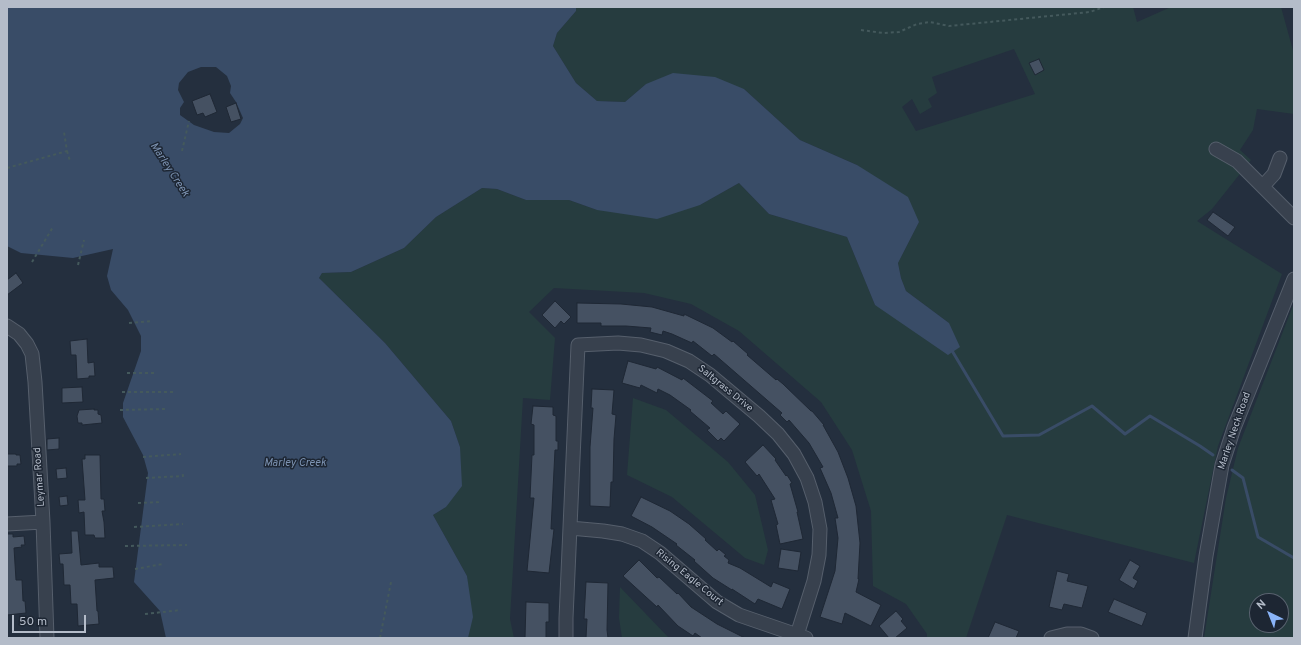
<!DOCTYPE html>
<html>
<head>
<meta charset="utf-8">
<style>
  body { margin:0 }
  #map { position:relative; width:1301px; height:645px; overflow:hidden; background:#242f3e; font-family:Overpass,sans-serif }
  canvas { display:block }
  .frame { position:absolute; inset:0; border:8px solid #b4bcc9; pointer-events:none }
  .north { position:absolute; left:1249px; top:593px; width:40px; height:40px; box-sizing:border-box; background:#1d2633; border:1px solid #59626f; border-radius:50%; rotate:317deg; font-size:11px; font-weight:700; line-height:16px; text-align:center; color:#b4bcc9 }
  .north::after { content:''; display:block; margin:auto; width:14px; height:18px; background:#8ab4f8; clip-path:polygon(50% 0,100% 100%,50% 72%,0 100%) }
  .scale { position:absolute; left:12px; top:615px; width:74px; height:18px; box-sizing:border-box; border:2px solid #b4bcc9; border-top:0; padding-left:5px; font-size:12px; line-height:14px; white-space:nowrap; color:#b4bcc9; -webkit-text-stroke:3px #1d2633; paint-order:stroke }
</style>
</head>
<body>
<div id="map">
<canvas width="1301" height="645"></canvas>
<div class="frame"></div>
<div class="north">N</div>
<div class="scale">50 m</div>
</div>
<script>
const ctx = document.querySelector('canvas').getContext('2d');
ctx.lineJoin = 'round';
function fill(path, color) {
  ctx.fillStyle = color;
  ctx.fill(path, 'evenodd');
}
function poly(rows) {
  const path = new Path2D();
  for (const r of rows) {
    path.moveTo(r[0], r[1]);
    for (let i = 2; i < r.length; i += 2) path.lineTo(r[i], r[i + 1]);
  }
  return path;
}
function stroke(path, color, width, dash) {
  ctx.strokeStyle = color;
  ctx.lineWidth = width;
  ctx.lineCap = dash ? 'butt' : 'round';
  ctx.setLineDash(dash || []);
  ctx.stroke(path);
}
function label(font, color, halo, rows, align = 'center') {
  ctx.font = font + ' Overpass,sans-serif';
  ctx.lineWidth = 3;
  ctx.setLineDash([]);
  ctx.textBaseline = 'middle';
  ctx.strokeStyle = halo;
  ctx.fillStyle = color;
  for (const [text, x, y, turn = 0] of rows) {
    ctx.save();
    ctx.translate(x, y);
    ctx.rotate((+turn || 0) * Math.PI / 180);
    ctx.textAlign = isNaN(turn) ? turn : align;
    if (halo) ctx.strokeText(text, 0, 0);
    ctx.fillText(text, 0, 0);
    ctx.restore();
  }
}
fill(poly([
  [576,7,1133,7,1137,22,1171,7,1281,7,1294,54,1294,114,1257,109,1253,130,1240,150,1251,160,1212,209,1197,221,1282,274,1218,446,1194,563,1007,515,966,638,927,638,927,634,906,604,873,586,871,511,852,450,821,402,739,331,691,304,644,293,554,288,529,312,555,338,550,400,523,398,510,619,514,638,468,638,469,630,467,576,433,515,446,507,460,447,451,421,385,343,319,278,322,273,351,272,404,248,436,217,482,188,497,189,526,200,569,200,597,210,700,205,739,183,769,214,847,237,875,305,949,323,906,291,901,278,898,263,919,222,857,165,800,140,744,89,646,84,625,102,597,101,576,83,553,46,557,33,576,11],
  [1014,49,1035,94,916,131,902,107,912,99,920,114,932,107,928,99,937,93,932,77],
  [1294,303,1294,638,1204,638,1226,498,1238,448],
  [1257,601,1281,601,1281,625,1257,625],
  [633,398,666,410,728,462,755,495,768,550,764,565,745,558,672,497,627,475],
  [620,587,669,638,622,638,619,618]
]), '#263c3f');
fill(poly([
  [7,7,576,7,576,11,557,33,553,46,576,83,597,101,625,102,646,84,673,73,715,77,744,89,800,140,857,165,908,197,919,222,898,263,901,278,906,291,949,323,960,347,948,355,875,305,847,237,769,214,739,183,700,205,657,219,597,210,569,200,526,200,497,189,482,188,436,217,404,248,351,272,322,273,319,278,385,343,451,421,460,447,462,486,446,507,433,515,467,576,473,617,468,638,166,638,160,611,134,582,148,473,143,455,123,417,123,403,141,351,141,336,128,310,111,290,107,276,113,249,73,258,21,253,7,246],
  [201,67,216,67,227,76,231,86,230,93,236,102,243,118,240,124,229,133,214,132,194,125,180,115,180,108,184,102,178,90,179,83,188,72]
]), '#394c67');
stroke(poly([
  [951,349,1003,436,1039,435,1092,406,1125,434,1150,416,1200,446,1213,455],
  [1232,470,1243,478,1258,537,1294,558]
]), '#394c67', 3);
const building = poly([
  [1039,59,1044,70,1035,75,1029,63,1039,59],
  [210,94,217,112,205,117,203,113,197,115,192,101,210,94],
  [236,103,241,119,231,122,226,107,236,103],
  [1213,212,1235,227,1228,236,1207,220,1213,212],
  [16,273,23,283,7,295,7,280,16,273],
  [555,301,571,317,564,324,561,321,555,328,542,315,555,301],
  [577,303,621,304,652,307,684,316,684,314,713,328,732,342,733,341,748,354,747,355,776,380,777,379,783,384,811,411,812,411,824,425,823,425,838,452,848,478,856,506,860,543,858,579,859,579,856,592,881,605,871,626,845,613,842,624,820,617,835,571,838,538,835,518,838,518,831,493,820,468,823,467,809,443,789,420,787,422,780,415,782,413,714,354,712,356,693,341,692,343,672,334,663,331,662,335,650,332,651,328,626,326,601,326,601,323,577,323,577,303],
  [87,339,88,363,94,362,95,376,89,376,89,378,77,379,76,355,71,355,70,341,87,339],
  [628,361,656,369,657,367,682,380,683,378,713,401,711,403,723,414,726,411,740,424,724,441,721,438,718,441,707,430,710,428,690,411,691,410,670,395,658,389,657,393,641,385,640,388,622,383,628,361],
  [82,387,83,402,62,403,62,388,82,387],
  [592,389,614,390,612,414,616,415,614,439,613,482,611,482,610,507,590,506,590,447,593,408,591,408,592,389],
  [533,406,553,407,553,415,556,416,556,441,558,441,558,450,555,450,551,529,554,529,549,573,527,571,534,498,530,498,532,455,534,455,534,425,531,424,533,406],
  [94,409,94,410,98,410,98,414,101,415,102,423,82,425,82,423,78,423,77,416,79,410,94,409],
  [59,438,59,449,47,450,47,439,59,438],
  [763,445,776,459,775,460,786,476,787,475,792,483,790,484,798,512,797,512,803,539,780,544,776,525,778,524,771,500,775,499,759,474,757,476,745,462,763,445],
  [7,454,16,454,16,455,20,455,21,464,17,464,17,466,7,466,7,454],
  [85,455,100,455,101,499,104,499,105,511,102,511,104,522,105,538,95,538,94,535,85,535,84,512,79,513,78,500,85,500,82,459,85,459,85,455],
  [66,468,67,478,57,479,56,469,66,468],
  [67,496,68,505,60,506,59,497,67,496],
  [641,497,670,511,689,524,706,539,705,540,717,551,719,549,726,555,724,556,729,560,728,563,740,568,771,587,773,582,790,589,782,609,758,599,755,604,732,589,732,590,713,578,694,561,695,560,676,545,677,544,652,527,631,516,641,497],
  [71,531,78,531,81,565,99,563,99,567,113,567,114,578,95,580,97,611,98,611,99,624,78,626,77,604,71,604,70,585,64,585,63,564,60,564,59,554,72,553,71,531],
  [7,534,13,534,13,537,24,536,25,545,21,545,22,547,14,548,16,580,22,580,23,601,25,601,26,613,7,615,7,534],
  [781,549,801,552,798,571,778,568,781,549],
  [639,560,657,578,659,577,677,594,678,593,691,607,717,624,745,638,702,638,695,633,693,636,678,626,658,605,657,607,623,576,639,560],
  [1130,560,1140,566,1133,578,1138,581,1134,589,1119,580,1130,560],
  [1057,571,1069,574,1067,581,1088,586,1082,608,1064,604,1062,610,1049,607,1057,571],
  [586,582,608,583,607,630,608,638,586,638,587,619,584,619,586,582],
  [1114,599,1147,613,1142,626,1108,612,1114,599],
  [526,602,549,603,549,622,546,622,546,638,525,638,526,602],
  [896,611,903,619,901,621,907,628,895,638,889,638,879,626,896,611],
  [995,622,1019,631,1016,638,988,638,995,622]
]);
fill(building, '#455162');
stroke(building, '#1f2835', 1);
const minor = poly([
  [1216,149,1237,161,1294,218],
  [1263,186,1274,174,1280,158],
  [7,326,19,334,27,344,32,354,35,382,43,522,47,638],
  [7,524,43,522],
  [570,528,603,531,622,534,642,541,660,553,717,602,739,615,806,638],
  [566,638,566,618,578,345,618,343,641,345,666,351,689,361,710,375,759,416,778,434,794,454,807,478,815,502,820,529,819,555,814,581,797,635],
  [1051,638,1067,634,1081,634,1092,638],
  [1195,638,1206,556,1222,465,1234,428,1294,279]
]);
stroke(minor, '#565f6c', 15);
stroke(poly([
  [861,30,883,33,899,32,917,24,930,22,949,26,1090,12,1104,7],
  [67,151,70,161],
  [182,151,189,121],
  [7,168,67,151,64,132],
  [32,262,53,227],
  [78,265,84,240],
  [129,323,152,321],
  [127,373,156,373],
  [122,392,175,392],
  [120,410,167,409],
  [143,457,181,454],
  [146,478,183,476,182,471],
  [138,503,162,502],
  [134,527,183,524],
  [125,546,187,545],
  [135,569,163,564],
  [145,614,181,610],
  [380,638,391,582]
]), '#44595c', 2, [3, 3]);
stroke(minor, '#38414e', 13);
label('10px', '#b4bcc9', '#1d2633', [
  ["Saltgrass Drive",725,389,39],
  ["Marley Neck Road",1235,431,-71],
  ["Leymar Road",40,477,-94],
  ["Rising Eagle Court",689,578,39]
]);
label('italic 11px', '#7c92b1', '#1d2633', [
  ["Marley Creek",169,170,57],
  ["Marley Creek",295,464]
]);
</script>
</body>
</html>
